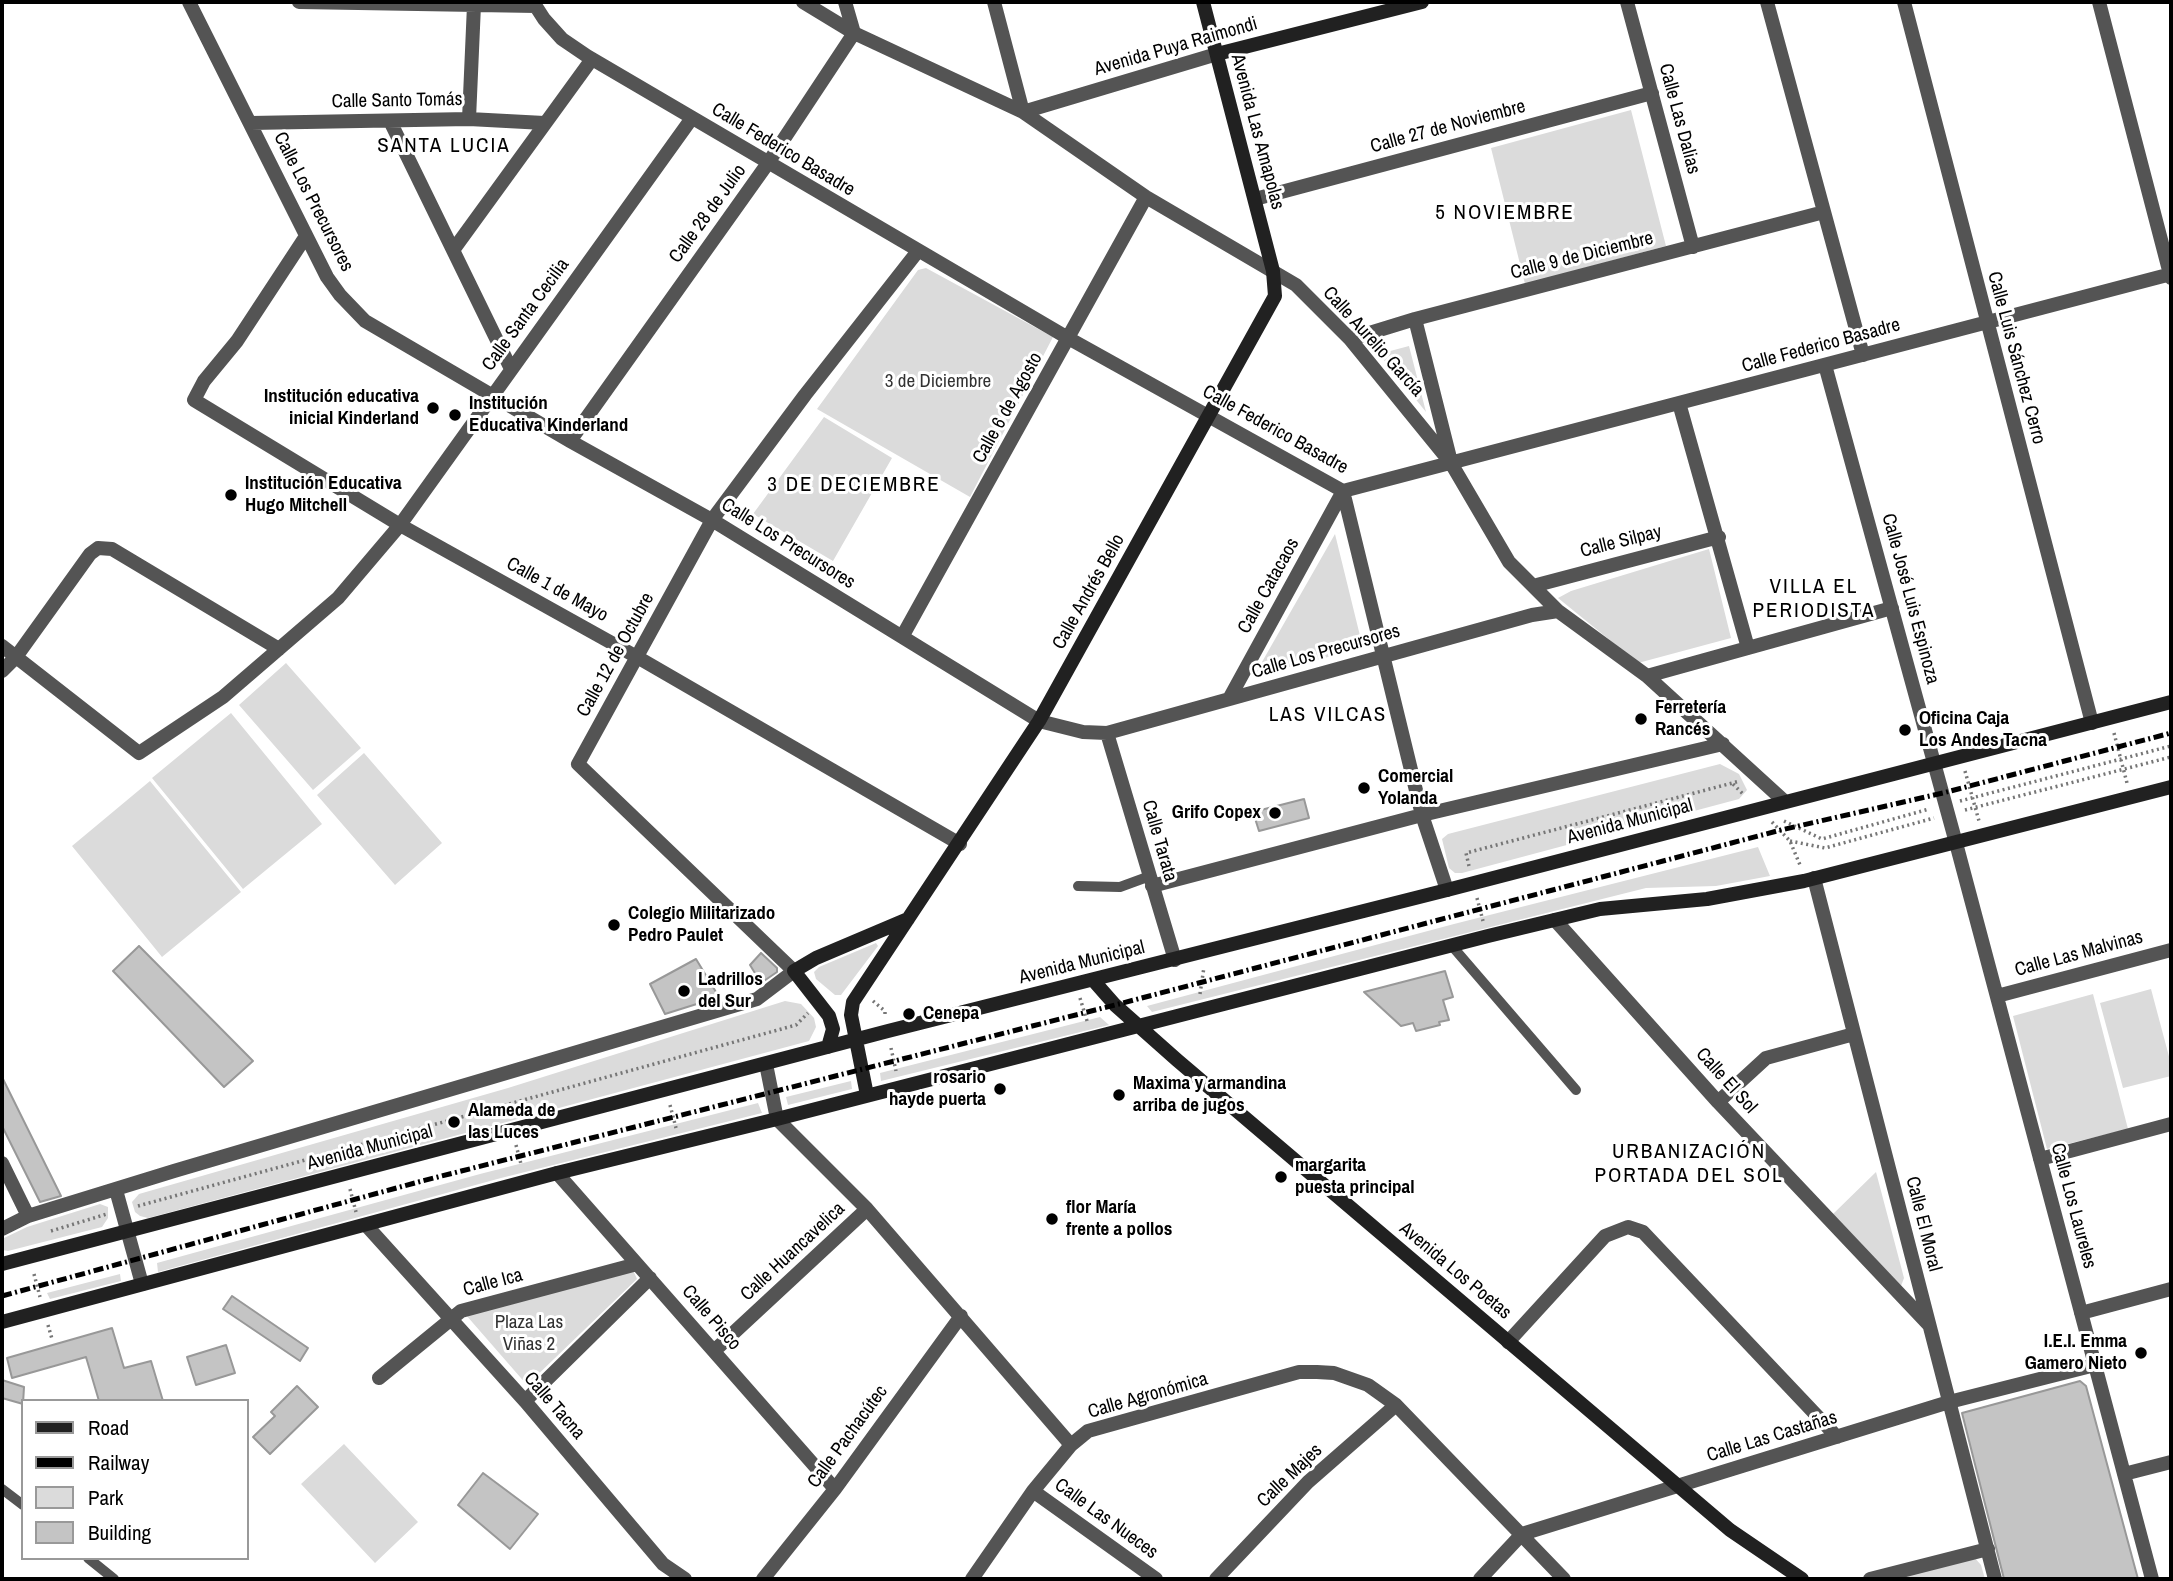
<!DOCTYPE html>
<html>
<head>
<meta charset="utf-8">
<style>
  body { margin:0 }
  #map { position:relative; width:2173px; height:1581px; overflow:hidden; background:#fff; font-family:"Archivo Narrow",sans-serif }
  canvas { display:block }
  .frame { position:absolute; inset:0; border:4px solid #000; pointer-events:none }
  .legend { position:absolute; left:21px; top:1399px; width:228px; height:161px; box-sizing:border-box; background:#fff; border:2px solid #999; margin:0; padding:9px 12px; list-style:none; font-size:21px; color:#000 }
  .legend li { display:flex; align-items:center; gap:14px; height:35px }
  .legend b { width:35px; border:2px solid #999 }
</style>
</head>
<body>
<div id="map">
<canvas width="2173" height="1581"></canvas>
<div class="frame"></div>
<ul class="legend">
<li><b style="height:9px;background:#212121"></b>Road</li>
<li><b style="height:9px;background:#000"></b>Railway</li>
<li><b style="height:19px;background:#dbdbdb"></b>Park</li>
<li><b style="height:19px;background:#c4c4c4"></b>Building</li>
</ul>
</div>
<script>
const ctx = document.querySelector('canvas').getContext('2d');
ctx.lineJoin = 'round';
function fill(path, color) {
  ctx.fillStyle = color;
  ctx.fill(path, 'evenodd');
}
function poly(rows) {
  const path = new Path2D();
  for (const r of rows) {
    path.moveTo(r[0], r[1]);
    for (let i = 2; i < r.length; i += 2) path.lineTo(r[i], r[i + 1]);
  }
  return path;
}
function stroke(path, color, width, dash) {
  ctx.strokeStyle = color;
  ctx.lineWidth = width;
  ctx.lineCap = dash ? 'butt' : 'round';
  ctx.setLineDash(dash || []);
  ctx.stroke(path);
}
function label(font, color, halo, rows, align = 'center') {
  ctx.font = font + ' "Archivo Narrow",sans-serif';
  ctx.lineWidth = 6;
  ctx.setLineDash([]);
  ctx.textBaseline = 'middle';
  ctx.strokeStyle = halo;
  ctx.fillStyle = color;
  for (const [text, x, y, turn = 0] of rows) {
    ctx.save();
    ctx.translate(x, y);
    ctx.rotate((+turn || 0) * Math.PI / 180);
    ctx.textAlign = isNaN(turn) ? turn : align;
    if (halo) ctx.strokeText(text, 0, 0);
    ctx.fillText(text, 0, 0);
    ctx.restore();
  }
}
fill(poly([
  [1631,110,1666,246,1525,284,1491,148],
  [926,268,1053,337,970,497,817,409,918,270],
  [1409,346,1426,412,1379,354],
  [824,417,892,458,833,561,753,514],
  [1335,534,1363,648,1254,676],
  [1709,549,1731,638,1638,663,1558,598,1571,591],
  [286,663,361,748,313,790,239,705],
  [231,713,322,824,243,889,152,778],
  [364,753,442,843,395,885,317,795],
  [1720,764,1739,774,1747,790,1739,799,1462,873,1455,873,1449,868,1442,839,1448,834],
  [150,781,241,892,162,957,72,846],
  [1758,847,1770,876,1716,886,1646,888,1152,1012,1147,1006,1454,924],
  [876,943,878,946,841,995,835,995,816,979,814,972,819,967],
  [2151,989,2171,1064,2171,1076,2123,1088,2100,1003],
  [2093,994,2128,1129,2047,1149,2013,1016],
  [785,1001,801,1004,814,1018,816,1027,809,1041,148,1218,140,1216,135,1212,132,1202,139,1194,508,1088],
  [1100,1017,1109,1025,881,1081,880,1073],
  [851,1081,852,1089,788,1105,786,1097],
  [758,1103,762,1113,501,1178,158,1272,157,1263,480,1174],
  [1876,1172,1904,1278,1901,1286,1833,1214],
  [100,1204,108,1207,108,1218,102,1227,8,1251,2,1250,2,1239,27,1227],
  [633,1270,637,1279,527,1385,466,1315],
  [120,1274,121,1281,50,1299,47,1293],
  [344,1444,418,1522,375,1563,301,1484],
  [1974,1557,1981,1565,1985,1579,1897,1579]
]), '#dbdbdb');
const building = poly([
  [1304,799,1309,818,1259,831,1253,812,1304,799],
  [139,946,253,1061,224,1087,113,971,139,946],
  [761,953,777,968,777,972,761,983,750,965,761,953],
  [696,959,719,997,665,1014,650,984,696,959],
  [1445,971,1453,997,1443,1000,1449,1020,1439,1022,1440,1025,1416,1031,1413,1023,1401,1026,1364,992,1445,971],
  [2,1077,61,1196,40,1202,2,1126,2,1077],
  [232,1296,308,1348,300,1361,223,1309,232,1296],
  [112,1328,124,1368,151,1361,163,1401,99,1401,86,1357,12,1378,7,1358,112,1328],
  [226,1345,235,1373,196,1385,187,1357,226,1345],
  [2,1380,24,1387,23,1404,2,1398,2,1380],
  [2080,1381,2086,1386,2138,1579,2004,1579,1962,1413,2080,1381],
  [297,1386,318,1407,270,1454,253,1437,275,1416,271,1412,297,1386],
  [483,1473,538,1514,510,1549,458,1505,483,1473]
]);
fill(building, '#c4c4c4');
stroke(building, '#989898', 2);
stroke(poly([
  [2114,733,2127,783],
  [1965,771,1979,821],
  [1733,784,1744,795],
  [1960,801,2171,746],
  [1965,810,2171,757],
  [1784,821,1822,839,1929,809],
  [1772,822,1790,841,1800,865],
  [1790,841,1825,848,1934,818],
  [1469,866,1466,853,1740,781],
  [1477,898,1483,921],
  [1200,994,1204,967],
  [1080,998,1088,1024],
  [873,1001,885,1011,885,1016],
  [891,1048,896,1071],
  [670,1105,676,1128],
  [516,1145,521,1164],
  [350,1189,356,1212],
  [138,1206,796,1025,808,1013],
  [51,1231,107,1214],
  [34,1274,40,1297],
  [48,1325,52,1339]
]), '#767676', 3.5, [2, 3.5]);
stroke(poly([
  [1078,886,1120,887,1150,876],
  [1452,946,1576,1090],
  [2,1489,23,1505],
  [88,1558,114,1579]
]), '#545454', 10);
stroke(poly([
  [189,2,327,277,340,295,365,321,570,441,712,520,1039,721,1083,732,1107,733,1532,615,1558,611],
  [299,2,536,6],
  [533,2,544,19,562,39,587,56,1068,338,1343,491,2171,274],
  [803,2,854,33,1023,112,1146,197,1296,285,1350,339,1451,463,1509,562,1558,611,1647,676,1784,801],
  [994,2,1023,112],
  [1627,2,1693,247],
  [1767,2,1863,355],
  [1904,2,2092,723],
  [2099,2,2171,278],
  [1023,112,1217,54],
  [469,119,474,5],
  [390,121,511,369],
  [251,123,469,119,544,123],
  [1255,199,1652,93],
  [306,236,237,341,204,381,194,400,400,525,637,657,960,844],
  [454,249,592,59],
  [1415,319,1450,458],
  [1350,339,1415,319,1824,212],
  [1825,365,1956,843,2152,1579],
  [1679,403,1748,648],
  [570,441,768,163,854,33,845,2],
  [1343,491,1422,815,1447,890],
  [1533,586,1719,537],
  [902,637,1146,197],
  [2,646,139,753,223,697,338,598,400,525,692,118],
  [2,671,16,657,90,554,98,548,112,549,279,649],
  [1647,676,1892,608],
  [1229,699,1343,491],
  [1107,733,1175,960],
  [1814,878,1995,1579],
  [1152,886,1422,815,1723,744],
  [1555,920,1718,1102,1929,1325],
  [1997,996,2171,950],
  [766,1064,777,1119,867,1209,1071,1445],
  [1718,1102,1766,1058,1854,1034],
  [2040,1159,2171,1124],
  [2,1163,28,1216],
  [557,1173,835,1489],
  [116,1190,142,1284],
  [366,1225,525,1401,663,1564,685,1579],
  [2,1229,28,1216,174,1171,757,999,794,971,578,764,712,520,805,395,918,251],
  [2081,1313,2171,1289],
  [1508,1342,1605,1236,1628,1227,1643,1232,1837,1437],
  [714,1351,867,1209],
  [379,1378,461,1311,637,1264],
  [525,1401,650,1278],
  [2124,1474,2171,1462],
  [1033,1491,1156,1579],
  [763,1579,835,1489,961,1316],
  [972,1579,1033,1491,1071,1445,1088,1431,1299,1372,1317,1372,1334,1373,1368,1385,1396,1405,1564,1579],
  [1216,1579,1308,1482,1396,1405],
  [1480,1579,1522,1534,1949,1402,2095,1365],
  [1870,1579,1988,1549]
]), '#545454', 14);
stroke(poly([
  [1217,54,1422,2],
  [1093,980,1115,1005,1177,1060,1730,1530,1802,1579],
  [828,1047,833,1029,829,1016,794,971,816,958,908,919],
  [867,1095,851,1015,853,1002,1039,721,1275,296,1273,271,1203,2],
  [2,1264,888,1031,1447,890,2171,702],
  [2,1322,557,1173,777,1119,1488,936,1600,909,1707,899,1804,881,2171,787]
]), '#212121', 14);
stroke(poly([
  [2,1296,422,1181,1115,1005,1781,830,1943,793,2171,733]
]), '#000', 5, [10, 3.5, 2, 3.5]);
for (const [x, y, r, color] of [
  [433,408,7,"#000"],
  [455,415,7,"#000"],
  [231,495,7,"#000"],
  [1641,719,7,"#000"],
  [1905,730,7,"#000"],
  [1364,788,7,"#000"],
  [1275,813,7,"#000"],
  [614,925,7,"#000"],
  [684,991,7,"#000"],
  [909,1014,7,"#000"],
  [1000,1089,7,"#000"],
  [1119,1095,7,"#000"],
  [454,1122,7,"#000"],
  [1281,1177,7,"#000"],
  [1052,1219,7,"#000"],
  [2141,1353,7,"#000"]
]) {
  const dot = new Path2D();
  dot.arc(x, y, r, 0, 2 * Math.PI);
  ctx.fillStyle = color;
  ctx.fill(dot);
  stroke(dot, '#fff', 2.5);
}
label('19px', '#000', '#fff', [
  ["Avenida Puya Raimondi",1176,47,-16],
  ["Calle Santo Tomás",397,101,-1],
  ["Calle Las Dalias",1679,119,75],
  ["Calle 27 de Noviembre",1448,127,-15],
  ["Avenida Las Amapolas",1257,132,75],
  ["Calle Federico Basadre",783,150,31],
  ["Calle Los Precursores",313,202,63],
  ["Calle 28 de Julio",708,214,-54],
  ["Calle 9 de Diciembre",1582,256,-14],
  ["Calle Santa Cecilia",526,315,-54],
  ["Calle Aurelio García",1373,342,48],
  ["Calle Federico Basadre",1821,346,-15],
  ["Calle Luis Sánchez Cerro",2016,358,75],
  ["Calle 6 de Agosto",1008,408,-61],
  ["Calle Federico Basadre",1275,430,29],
  ["Calle Silpay",1621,542,-14],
  ["Calle Los Precursores",788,544,32],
  ["Calle Catacaos",1269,586,-61],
  ["Calle 1 de Mayo",557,590,29],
  ["Calle Andrés Bello",1089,592,-61],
  ["Calle José Luis Espinoza",1910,599,75],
  ["Calle Los Precursores",1326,652,-16],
  ["Calle 12 de Octubre",616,655,-61],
  ["Avenida Municipal",1630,822,-15],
  ["Calle Tarata",1159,841,74],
  ["Calle Las Malvinas",2079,954,-15],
  ["Avenida Municipal",1082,963,-14],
  ["Calle El Sol",1726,1081,48],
  ["Avenida Municipal",370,1148,-15],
  ["Calle Los Laureles",2073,1206,75],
  ["Calle El Moral",1923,1224,76],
  ["Calle Huancavelica",793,1252,-43],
  ["Avenida Los Poetas",1455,1271,40],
  ["Calle Ica",493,1283,-15],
  ["Calle Pisco",711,1318,49],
  ["Calle Agronómica",1148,1396,-16],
  ["Calle Tacna",554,1406,49],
  ["Calle Pachacútec",848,1437,-54],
  ["Calle Las Castañas",1772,1437,-17],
  ["Calle Majes",1290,1476,-44],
  ["Calle Las Nueces",1106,1519,36]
]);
label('19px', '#323232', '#fff', [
  ["3 de Diciembre",938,382],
  ["Plaza Las",529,1323],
  ["Viñas 2",529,1345]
]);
label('bold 19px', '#000', '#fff', [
  ["Institución educativa",419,397,"right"],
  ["inicial Kinderland",419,419,"right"],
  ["Institución",469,404],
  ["Educativa Kinderland",469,426],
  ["Institución Educativa",245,484],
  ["Hugo Mitchell",245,506],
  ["Ferretería",1655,708],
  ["Rancés",1655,730],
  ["Oficina Caja",1919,719],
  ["Los Andes Tacna",1919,741],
  ["Comercial",1378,777],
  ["Yolanda",1378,799],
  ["Grifo Copex",1261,813,"right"],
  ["Colegio Militarizado",628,914],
  ["Pedro Paulet",628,936],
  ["Ladrillos",698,980],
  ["del Sur",698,1002],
  ["Cenepa",923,1014],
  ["rosario",986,1078,"right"],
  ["hayde puerta",986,1100,"right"],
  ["Maxima y armandina",1133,1084],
  ["arriba de jugos",1133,1106],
  ["Alameda de",468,1111],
  ["las Luces",468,1133],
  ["margarita",1295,1166],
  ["puesta principal",1295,1188],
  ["flor María",1066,1208],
  ["frente a pollos",1066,1230],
  ["I.E.I. Emma",2127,1342,"right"],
  ["Gamero Nieto",2127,1364,"right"]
], 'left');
ctx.letterSpacing = '2px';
label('21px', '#000', '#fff', [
  ["SANTA LUCIA",444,146],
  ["5 NOVIEMBRE",1505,213],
  ["3 DE DECIEMBRE",854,485],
  ["VILLA EL",1814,587],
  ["PERIODISTA",1814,611],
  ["LAS VILCAS",1328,715],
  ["URBANIZACIÓN",1689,1152],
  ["PORTADA DEL SOL",1689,1176]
]);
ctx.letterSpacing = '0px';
</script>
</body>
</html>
